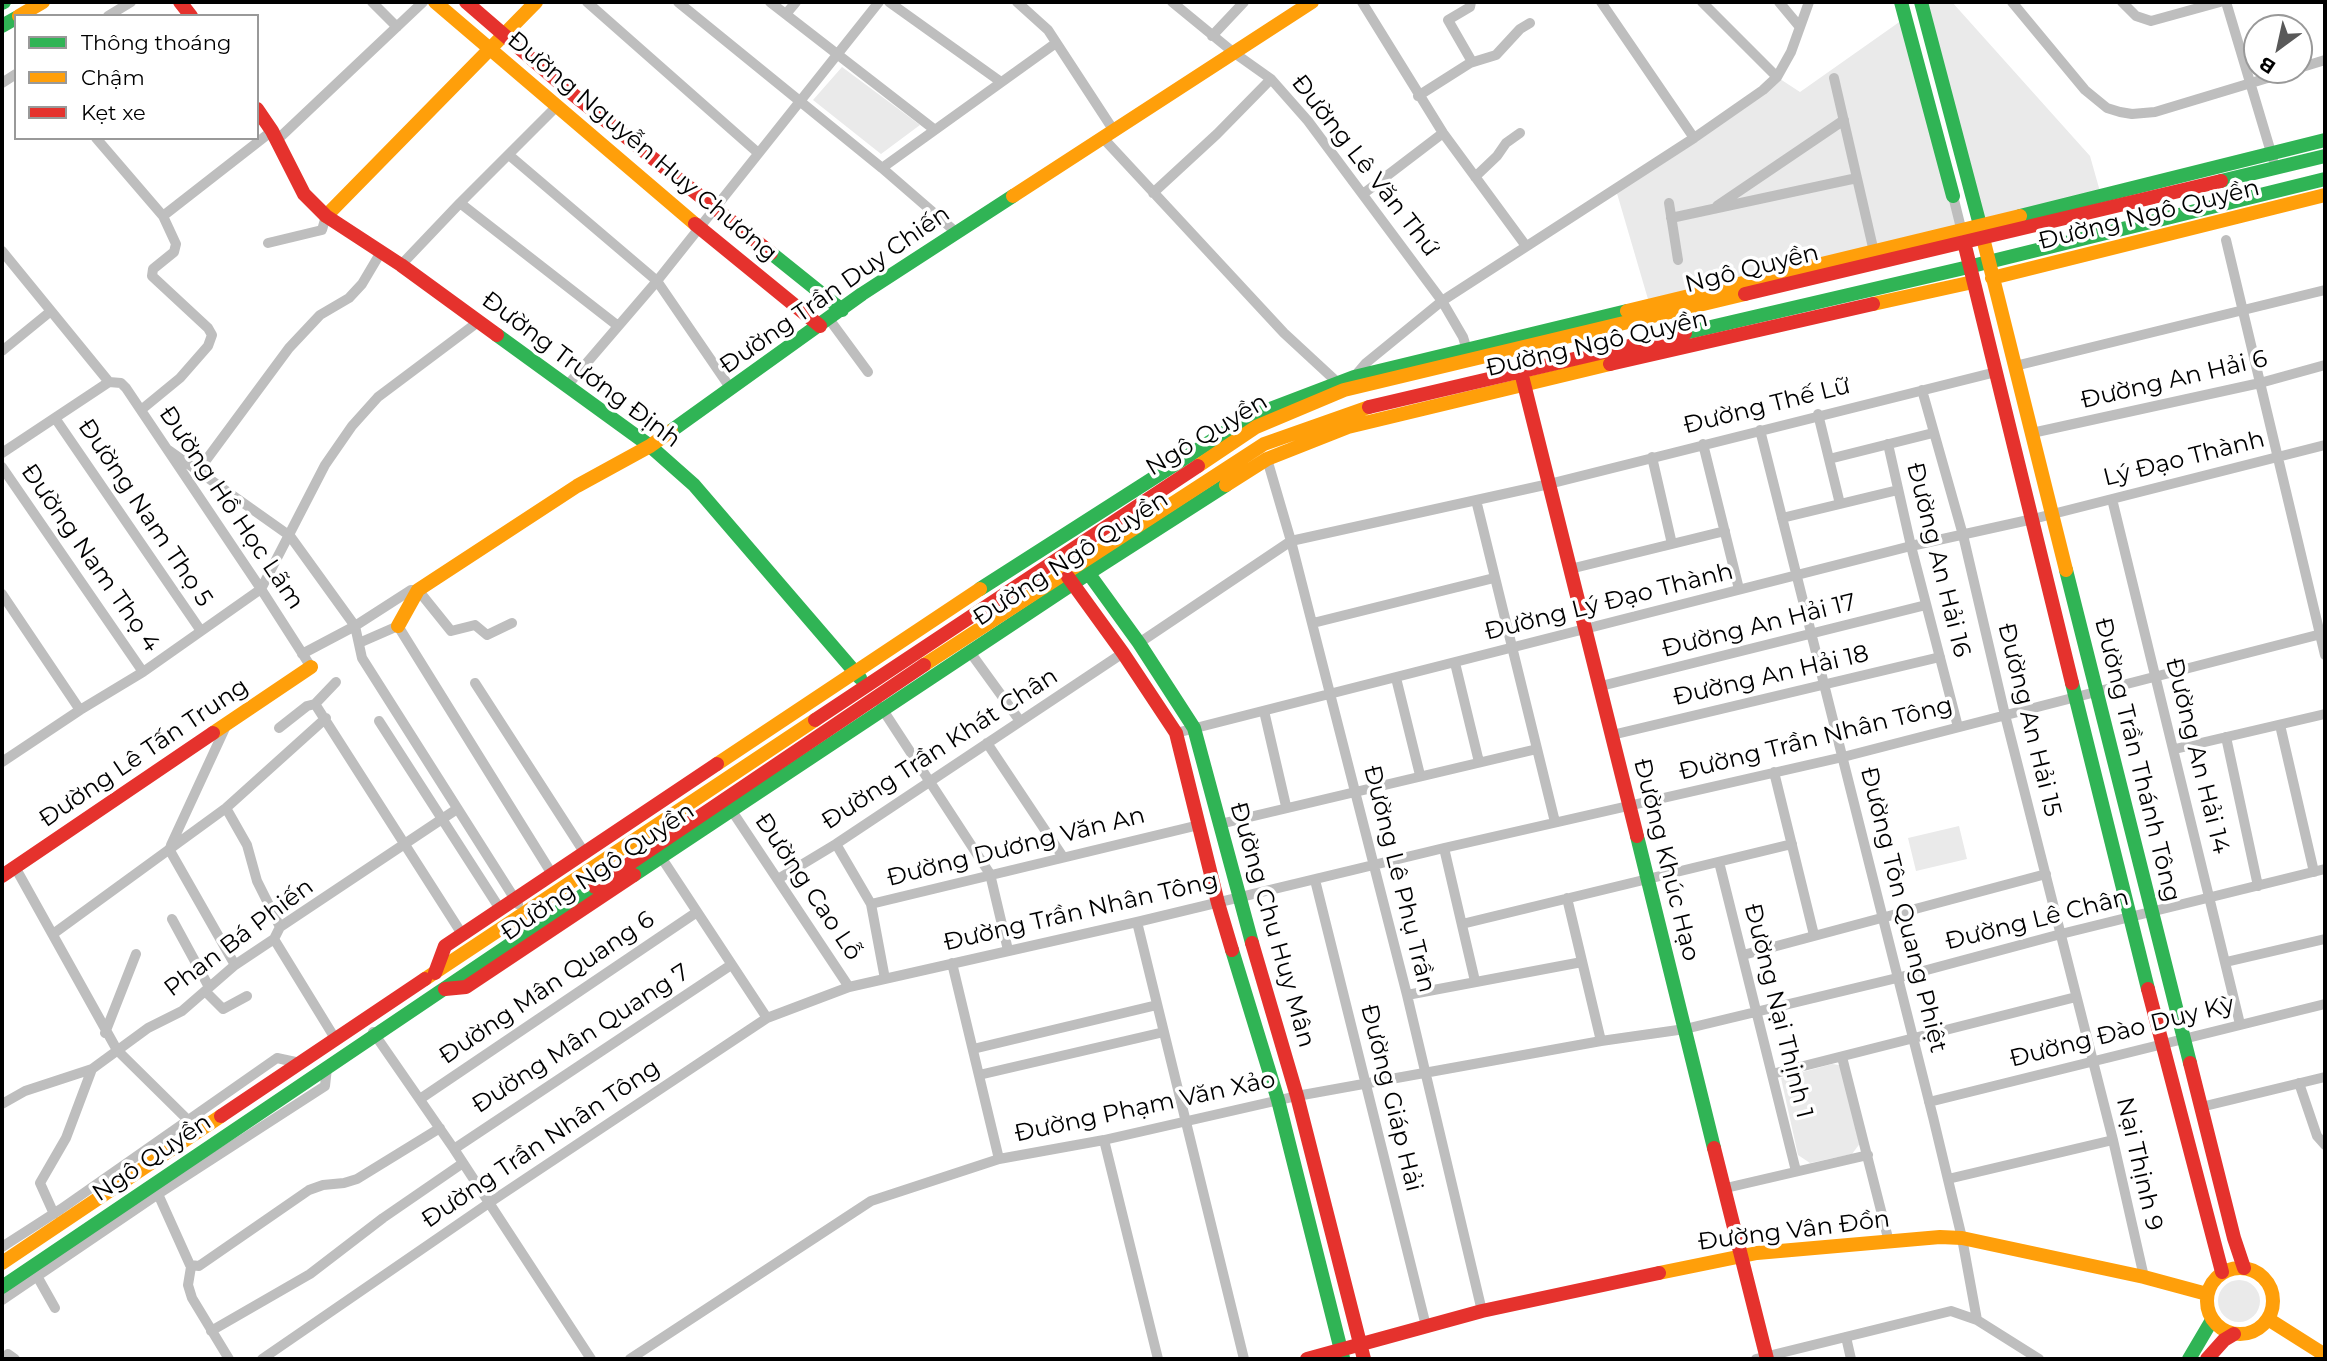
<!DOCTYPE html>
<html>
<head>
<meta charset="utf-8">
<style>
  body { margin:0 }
  #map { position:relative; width:2327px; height:1361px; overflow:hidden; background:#fff; font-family:Montserrat,sans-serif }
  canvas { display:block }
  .frame { position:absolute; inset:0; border:4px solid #000; pointer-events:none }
  .legend { position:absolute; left:14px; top:14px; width:245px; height:126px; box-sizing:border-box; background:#fff; border:2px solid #999; margin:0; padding:9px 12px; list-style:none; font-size:21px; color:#000 }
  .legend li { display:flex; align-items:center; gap:14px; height:35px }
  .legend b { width:35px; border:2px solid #999 }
  .north { position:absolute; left:2243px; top:14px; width:70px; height:70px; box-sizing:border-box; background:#fff; border:2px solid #999; border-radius:50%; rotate:213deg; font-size:19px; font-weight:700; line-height:28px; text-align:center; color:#000 }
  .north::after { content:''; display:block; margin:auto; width:24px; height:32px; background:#595959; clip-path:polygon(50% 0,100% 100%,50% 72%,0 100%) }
</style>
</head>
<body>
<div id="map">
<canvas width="2327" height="1361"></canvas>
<div class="frame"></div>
<ul class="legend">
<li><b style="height:9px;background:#30b455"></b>Thông thoáng</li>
<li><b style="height:9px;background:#ff9f0a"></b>Chậm</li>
<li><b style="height:9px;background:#e5322d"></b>Kẹt xe</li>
</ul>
<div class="north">B</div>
</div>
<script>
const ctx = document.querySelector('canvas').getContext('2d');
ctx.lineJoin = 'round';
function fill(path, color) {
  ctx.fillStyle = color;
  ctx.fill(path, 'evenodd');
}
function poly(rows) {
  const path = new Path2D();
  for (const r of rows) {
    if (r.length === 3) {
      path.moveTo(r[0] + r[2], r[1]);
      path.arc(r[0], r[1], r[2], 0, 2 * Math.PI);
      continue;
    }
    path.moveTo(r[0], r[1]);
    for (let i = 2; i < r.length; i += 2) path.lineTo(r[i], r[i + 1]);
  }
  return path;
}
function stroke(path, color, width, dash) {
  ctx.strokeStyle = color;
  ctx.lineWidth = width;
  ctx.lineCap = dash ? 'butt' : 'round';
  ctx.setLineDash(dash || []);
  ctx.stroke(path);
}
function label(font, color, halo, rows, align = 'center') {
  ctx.font = font + ' Montserrat,sans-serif';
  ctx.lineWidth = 7;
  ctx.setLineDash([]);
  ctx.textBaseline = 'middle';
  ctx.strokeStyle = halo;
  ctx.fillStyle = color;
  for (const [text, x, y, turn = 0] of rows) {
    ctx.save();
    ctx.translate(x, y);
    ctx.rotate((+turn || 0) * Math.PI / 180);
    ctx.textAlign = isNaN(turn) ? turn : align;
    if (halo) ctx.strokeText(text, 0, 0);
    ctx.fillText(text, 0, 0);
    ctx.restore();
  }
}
fill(poly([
  [1921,2,1952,2,2090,156,2101,195,1980,225],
  [1905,18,1962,230,1650,306,1616,190,1777,77,1800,92],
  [842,67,920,125,881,154,813,100],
  [1959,826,1967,859,1916,871,1908,838],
  [1832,1064,1839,1065,1844,1073,1861,1142,1852,1154,1810,1163,1798,1155,1781,1078],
  [2239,1301,21]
]), '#eaeaea');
stroke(poly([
  [372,2,397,27],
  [587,2,757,152],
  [678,2,882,168,957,233],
  [770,2,935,130],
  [889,2,1001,82],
  [1017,2,1048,30,1114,131],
  [1172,2,1233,52,1271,79,1308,121,1442,301,1463,337,1467,350],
  [1362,2,1443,133,1526,246],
  [1601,2,1694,138],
  [1702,2,1777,77],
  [1779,2,1799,26],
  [2012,2,2085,90,2107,108,2120,112,2132,114,2155,112,2294,70],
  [2122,2,2136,16,2151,21,2220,2],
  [2226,2,2273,159],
  [786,14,796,2],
  [108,16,131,2],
  [1212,36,1244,2],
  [1470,63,1496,55,1520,29,1530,23],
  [2299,68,2325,60],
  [1834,78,1874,252],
  [2,83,16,74],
  [1418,96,1470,63,1471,60,1448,20,1470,7,1471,2],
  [96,138,163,216,176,244,174,252,153,269,152,276,208,328,212,335,208,346,180,378,141,410],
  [1103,138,1284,333,1337,382],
  [276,141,423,2],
  [509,155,657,281,731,389],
  [882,168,1056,43],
  [1475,177,1497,156,1506,143,1520,133],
  [1153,193,1217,134,1271,79],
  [1363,194,1443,133],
  [1953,196,1963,236],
  [460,203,618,326],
  [1669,203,1678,260],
  [1717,206,1844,120],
  [163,216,272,131],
  [1671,218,1857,178],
  [2226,240,2325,655],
  [268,243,322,230,326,216],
  [2,251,109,382],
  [401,265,460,203,557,106],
  [829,319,868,372],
  [2,351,51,311],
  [2015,366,2325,290],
  [1354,377,1366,363,1442,301,1694,138,1763,90,1777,77,1791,52,1809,2],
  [109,382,121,383,126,388,261,589,311,667],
  [566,387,657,281,879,2],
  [1922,390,1963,535,2005,715,2113,1140,2144,1277],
  [1818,414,1840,504],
  [55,418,201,631],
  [1760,430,1933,1117,1962,1238,1977,1320],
  [2032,433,2260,383,2325,365],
  [1703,444,1739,589],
  [1888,444,1911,546,1958,727],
  [167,449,290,536,355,626,362,658,518,904],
  [2,453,109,382],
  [1652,457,1672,544],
  [1267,459,1291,541,1407,995,1482,1311],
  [1829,459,1933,433],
  [2,467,143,672],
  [198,471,289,348,320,315,349,298,362,284,381,252],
  [2112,499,2240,1024],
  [1476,500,1555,822],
  [1782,518,1898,490],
  [1570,569,1725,531],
  [2,594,80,710],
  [1313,623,1494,578],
  [359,643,398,626,552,874],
  [1139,643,1291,541,1549,484,1996,372],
  [970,652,1020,721],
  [302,654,355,626,411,590,418,590,451,631,475,625,487,635,512,623],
  [1455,663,1479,762],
  [1396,678,1420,775],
  [475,683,584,852],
  [1601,686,1926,605],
  [315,704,462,934],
  [315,704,336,682],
  [881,707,990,874,1008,950],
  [1264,711,1286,806],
  [379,721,500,909],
  [2280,725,2314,872],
  [279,728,307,706,315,704],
  [1176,733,1911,546,2033,519,2325,445],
  [1612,735,1940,657],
  [2226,737,2258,886],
  [987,743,1063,857],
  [2175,749,2325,714],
  [2,762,80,710,143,672,261,589,325,465,352,426,378,397,478,322],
  [1774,772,1814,935],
  [226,808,247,845,257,881,280,927],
  [732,811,849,987],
  [1220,824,1537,749],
  [836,844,871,904,885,979],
  [171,845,226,726],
  [1444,848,1475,981],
  [169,849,235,965],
  [661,857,767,1018],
  [1719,862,1796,1171],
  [15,867,117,1050,192,1124],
  [778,879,836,844,1123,653],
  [1315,880,1426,1326],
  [1567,898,1601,1041],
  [871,904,1199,825],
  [172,919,209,987],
  [1137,922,1244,1359],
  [1462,924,1792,844],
  [53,934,226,808,326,718],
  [274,939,336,1040],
  [1743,955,2046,874],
  [2226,962,2325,939],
  [952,963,999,1159],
  [205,991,223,1009,247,996],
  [1407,995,1582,962],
  [373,1032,454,1149,591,1359],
  [105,1033,136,954],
  [973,1049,1157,1005],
  [1842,1057,1889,1242],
  [1772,1074,2076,997],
  [979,1075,1164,1032],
  [2299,1083,2317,1136,2325,1145],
  [420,1099,697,912],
  [1929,1102,2325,1004],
  [2,1104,25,1091,92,1069,148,1028,182,1011,235,965,274,939,280,927,457,809],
  [2201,1107,2325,1077],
  [1104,1140,1158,1359],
  [454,1149,731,965],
  [1948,1179,2113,1140],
  [1726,1188,1868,1155],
  [158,1194,190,1265,199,1266,309,1190,323,1185,344,1183,357,1179,440,1128],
  [54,1214,40,1183,66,1138,92,1069],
  [2,1247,61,1209,277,1058,300,1063],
  [191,1267,188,1285,192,1298,229,1359],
  [37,1276,55,1308],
  [2,1300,158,1194,325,1086,327,1068],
  [211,1331,310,1274,383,1218,463,1163],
  [1846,1337,1851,1359],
  [8,1354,15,1359],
  [262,1359,489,1203,767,1018,849,987,1137,922,1444,848,1843,757,2325,633],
  [630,1359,871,1201,999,1159,1104,1140,1297,1096,1601,1041,1685,1029,1897,978,2061,934,2325,869],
  [1756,1359,1951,1311,1977,1320,2039,1359]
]), '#bebebe', 10);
stroke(poly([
  [1901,2,1953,196],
  [1921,2,1980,225],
  [2,3,4,2],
  [2,26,16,18],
  [2221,181,2325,156],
  [2020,216,2325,140],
  [771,253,842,310],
  [1685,333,1960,269,2325,179],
  [497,335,650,446,694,485,860,678],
  [671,431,862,294,1013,196],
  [1084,567,1139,643,1194,728,1252,943],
  [2066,570,2190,1063],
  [980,589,1249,417,1354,377,1627,311],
  [2072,683,2148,989],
  [1637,836,1714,1148],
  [634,875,1089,573,1226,485],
  [1232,950,1278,1100,1343,1358],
  [2,1287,595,887],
  [2189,1359,2212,1320]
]), '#30b455', 14);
stroke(poly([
  [435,2,695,224],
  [19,16,43,2],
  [1013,196,1312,2],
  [326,216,536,2],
  [1983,238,2066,570],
  [1992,278,2325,195],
  [1873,304,1973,282],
  [1627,311,2020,216],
  [1198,466,1256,427,1344,390,1745,294],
  [1226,485,1267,459,1348,427,1610,364],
  [398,626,418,590,577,486,650,446,671,431],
  [924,665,1264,444,1369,407],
  [213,733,311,667],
  [717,764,980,589],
  [425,979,815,720],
  [2,1263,221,1116],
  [2240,1301,33],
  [1659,1273,1757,1253,1940,1237,1962,1238,2144,1277,2207,1294],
  [2268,1319,2325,1355]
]), '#ff9f0a', 14);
stroke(poly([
  [180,2,191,16],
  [466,2,570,92,771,253],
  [257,109,272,131,304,194,326,216,401,265,497,335],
  [695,224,820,326],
  [1964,242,2072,683],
  [1745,294,2221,181],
  [1610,364,1873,304],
  [1522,376,1637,836],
  [1369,407,1685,333],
  [1068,577,1123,653,1176,733,1218,903,1232,950],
  [815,720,1198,466],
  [2,876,213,733],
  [595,887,924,665],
  [1252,943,1297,1096,1364,1359],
  [435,973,445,946,717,764],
  [445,989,466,987,634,875],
  [2148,989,2222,1272],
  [2190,1063,2234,1238,2244,1268],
  [221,1116,425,979],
  [1714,1148,1767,1359],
  [1307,1359,1482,1311,1659,1273],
  [2207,1359,2224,1340,2234,1334]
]), '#e5322d', 14);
label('24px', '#000', '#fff', [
  ["Đường Nguyễn Huy Chương",642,147,40],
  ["Đường Lê Văn Thứ",1365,166,52],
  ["Đường Ngô Quyền",2149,215,-14],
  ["Ngô Quyền",1752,269,-14],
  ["Đường Trần Duy Chiến",835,290,-35],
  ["Đường Ngô Quyền",1597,344,-13],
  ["Đường Trương Định",581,370,37],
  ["Đường An Hải 6",2174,380,-13],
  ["Đường Thế Lữ",1767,406,-14],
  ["Ngô Quyền",1207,435,-31],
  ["Lý Đạo Thành",2184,459,-14],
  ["Đường Hồ Học Lãm",231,508,56],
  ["Đường Nam Thọ 5",145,513,56],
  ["Đường Nam Thọ 4",90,558,55],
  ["Đường Ngô Quyền",1071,559,-33],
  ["Đường An Hải 16",1938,560,76],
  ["Đường Lý Đạo Thành",1609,602,-14],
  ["Đường An Hải 17",1759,626,-14],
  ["Đường An Hải 18",1771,676,-13],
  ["Đường An Hải 15",2029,720,76],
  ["Đường Trần Nhân Tông",1816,739,-14],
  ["Đường Trần Khát Chân",940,749,-33],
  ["Đường Lê Tấn Trung",144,753,-34],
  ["Đường An Hải 14",2197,756,76],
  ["Đường Trần Thánh Tông",2137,760,76],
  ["Đường Dương Văn An",1016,847,-14],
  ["Đường Khúc Hạo",1666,860,76],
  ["Đường Ngô Quyền",598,872,-34],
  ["Đường Lê Phụ Trần",1399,879,76],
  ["Đường Cao Lỗ",808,887,56],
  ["Đường Tôn Quang Phiệt",1903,910,76],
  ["Đường Trần Nhân Tông",1081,912,-13],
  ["Đường Lê Chân",2037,920,-14],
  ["Đường Chu Huy Mân",1272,925,74],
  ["Phan Bá Phiến",239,938,-37],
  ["Đường Mân Quang 6",547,988,-34],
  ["Đường Nại Thịnh 1",1778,1011,76],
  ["Đường Đào Duy Kỳ",2122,1032,-14],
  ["Đường Mân Quang 7",581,1039,-33],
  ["Đường Giáp Hải",1391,1098,76],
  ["Đường Phạm Văn Xảo",1145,1107,-12],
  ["Đường Trần Nhân Tông",541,1144,-34],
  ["Ngô Quyền",152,1158,-34],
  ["Nại Thịnh 9",2139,1164,77],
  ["Đường Vân Đồn",1794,1231,-7]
]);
</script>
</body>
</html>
